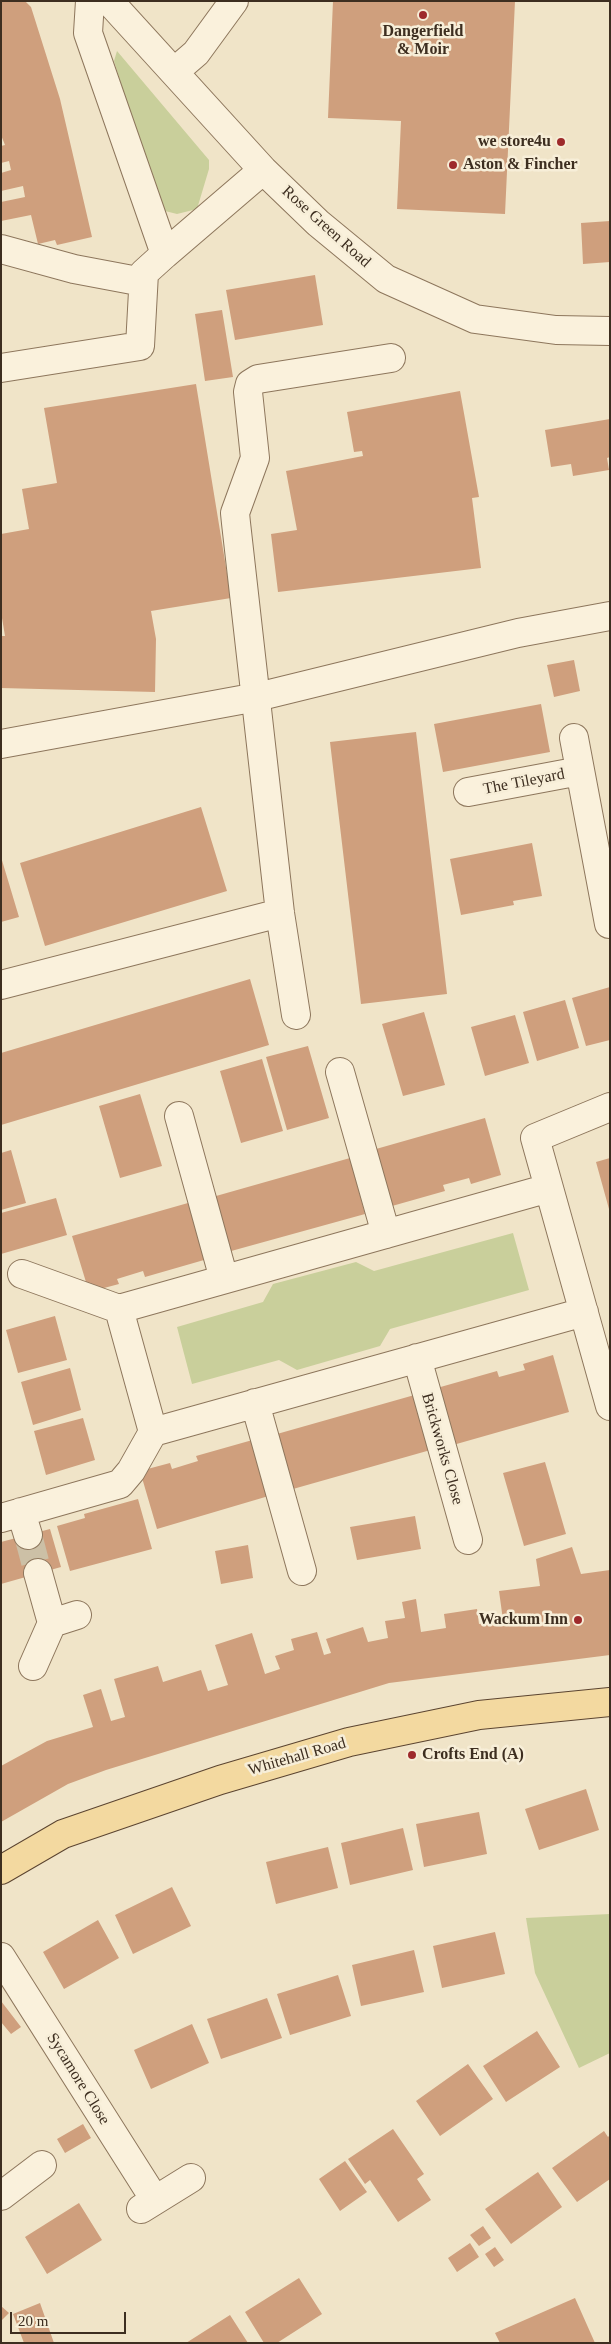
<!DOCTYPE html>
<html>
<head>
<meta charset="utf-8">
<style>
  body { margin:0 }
  #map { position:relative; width:611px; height:2344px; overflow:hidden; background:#f0e4c8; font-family:Georgia,serif }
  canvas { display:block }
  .frame { position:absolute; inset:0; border:2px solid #3d2e20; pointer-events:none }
  .scale { position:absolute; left:10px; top:2312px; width:116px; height:22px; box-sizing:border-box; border:2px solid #3d2e20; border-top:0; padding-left:6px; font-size:15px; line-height:18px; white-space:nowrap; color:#3d2e20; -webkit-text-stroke:4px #f7eed8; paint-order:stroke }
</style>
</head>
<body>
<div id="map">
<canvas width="611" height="2344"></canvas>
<div class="frame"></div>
<div class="scale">20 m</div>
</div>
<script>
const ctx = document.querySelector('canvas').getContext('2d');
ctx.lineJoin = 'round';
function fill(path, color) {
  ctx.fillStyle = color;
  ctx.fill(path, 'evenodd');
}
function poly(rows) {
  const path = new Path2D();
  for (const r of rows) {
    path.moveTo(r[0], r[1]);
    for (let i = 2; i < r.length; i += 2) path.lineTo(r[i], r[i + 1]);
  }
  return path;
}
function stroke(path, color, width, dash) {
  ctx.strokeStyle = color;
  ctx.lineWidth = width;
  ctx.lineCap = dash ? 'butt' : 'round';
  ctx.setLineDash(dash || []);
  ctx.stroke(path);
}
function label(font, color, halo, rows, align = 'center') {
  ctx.font = font + ' Georgia,serif';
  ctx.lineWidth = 5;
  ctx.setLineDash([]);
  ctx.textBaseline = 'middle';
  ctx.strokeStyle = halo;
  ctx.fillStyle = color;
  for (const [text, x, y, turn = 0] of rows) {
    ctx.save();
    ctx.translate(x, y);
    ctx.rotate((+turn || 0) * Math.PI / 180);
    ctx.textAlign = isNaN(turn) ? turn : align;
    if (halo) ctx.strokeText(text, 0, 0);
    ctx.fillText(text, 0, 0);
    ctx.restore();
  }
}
fill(poly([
  [117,51,209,160,209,169,197,209,177,214,165,211,158,205,114,61],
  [513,1233,529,1290,390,1329,380,1346,297,1370,279,1360,192,1384,177,1327,263,1302,273,1284,356,1262,374,1271],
  [610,1914,610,2053,579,2068,535,1973,526,1918]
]), '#c9cf9b');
fill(poly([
  [1,1,25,1,31,7,60,99,92,237,57,245,55,240,38,244,31,215,1,221,1,202,25,197,23,186,1,191,1,173,11,170,9,161,1,163,1,146,5,145,1,135],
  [333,1,515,1,505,214,397,209,401,121,328,118],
  [610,221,610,262,583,264,581,223],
  [315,275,323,325,235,340,226,290],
  [222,310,233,377,205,381,195,314],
  [196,384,231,598,151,611,156,639,155,692,1,688,1,636,5,636,1,612,1,534,29,529,22,489,57,483,44,408],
  [460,391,479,497,472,498,481,568,278,592,271,534,297,530,286,471,363,456,362,451,354,452,347,412],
  [610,419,610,457,607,458,609,470,573,476,571,464,551,467,545,430],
  [574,660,580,691,554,697,547,665],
  [541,704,550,752,443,772,434,724],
  [416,732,447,994,361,1004,330,742],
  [201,807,227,891,45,946,20,863],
  [532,843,542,896,513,901,514,905,461,915,450,859],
  [1,857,19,917,1,922],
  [250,979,269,1045,1,1125,1,1053],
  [610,987,610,1040,586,1046,572,998],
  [565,1000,579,1048,537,1061,523,1012],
  [424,1012,445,1085,403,1096,382,1024],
  [515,1015,529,1063,485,1076,471,1027],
  [308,1046,329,1118,287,1130,266,1057],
  [262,1059,283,1131,241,1143,220,1071],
  [140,1094,162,1166,120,1178,99,1106],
  [485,1118,501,1175,471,1184,469,1178,443,1185,445,1191,385,1208,369,1151],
  [11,1150,26,1203,1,1210,1,1153],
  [350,1158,365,1214,224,1253,209,1198],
  [610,1158,610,1209,609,1209,596,1162],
  [56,1198,67,1235,1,1254,1,1213],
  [188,1203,204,1260,145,1277,143,1271,117,1279,119,1284,89,1292,72,1236],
  [55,1316,67,1360,18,1373,6,1330],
  [553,1355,569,1412,453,1445,437,1388,497,1371,499,1377,525,1370,523,1364],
  [70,1368,81,1410,33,1425,21,1382],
  [418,1394,434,1449,293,1489,277,1434],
  [83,1418,95,1460,46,1475,34,1431],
  [256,1439,272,1495,157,1529,140,1471,170,1463,172,1469,198,1461,196,1456],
  [545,1462,566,1534,524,1546,503,1473],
  [138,1499,152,1549,70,1571,57,1526,85,1518,84,1514],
  [415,1516,421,1549,357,1560,350,1527],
  [50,1529,61,1567,1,1584,1,1542],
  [248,1545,253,1578,221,1584,215,1551],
  [572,1547,581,1574,610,1570,610,1655,389,1683,106,1770,68,1784,1,1822,1,1766,47,1741,93,1727,83,1695,101,1689,111,1721,125,1717,114,1679,158,1666,163,1682,201,1670,208,1691,228,1685,215,1645,252,1633,265,1674,280,1669,275,1656,294,1650,291,1639,317,1632,324,1655,331,1653,326,1639,363,1627,368,1642,388,1638,385,1621,405,1618,402,1602,416,1599,421,1632,446,1628,444,1614,477,1609,479,1624,503,1620,499,1591,540,1586,536,1559],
  [586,1789,599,1830,539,1850,525,1809],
  [479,1812,487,1854,424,1867,416,1824],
  [403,1828,413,1870,350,1885,341,1843],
  [328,1847,338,1888,276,1904,266,1862],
  [172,1887,191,1926,133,1954,115,1915],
  [98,1920,119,1958,64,1989,43,1952],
  [495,1932,505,1974,442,1988,433,1946],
  [414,1950,424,1992,361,2006,352,1965],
  [338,1975,351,2016,290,2035,277,1994],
  [267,1998,282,2038,221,2059,207,2019],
  [1,2001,21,2027,11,2034,1,2022],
  [192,2024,209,2063,151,2089,134,2050],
  [537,2031,560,2067,506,2102,483,2066],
  [468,2064,493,2099,440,2136,416,2101],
  [83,2124,91,2138,65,2153,57,2139],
  [393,2129,424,2174,417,2179,431,2200,398,2222,370,2180,365,2184,348,2159],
  [604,2131,608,2137,610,2135,610,2179,577,2202,552,2168],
  [345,2161,367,2192,340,2211,319,2179],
  [538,2172,562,2207,511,2244,485,2209],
  [79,2203,102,2240,47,2274,25,2237],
  [483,2226,491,2238,479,2246,470,2235],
  [470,2243,479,2257,457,2272,448,2258],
  [495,2247,504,2260,494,2267,485,2254],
  [299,2278,322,2314,277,2343,264,2343,245,2312],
  [575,2298,595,2343,500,2343,495,2333],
  [40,2303,54,2343,24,2343,13,2314],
  [1,2306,9,2313,1,2321],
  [230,2315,248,2343,186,2343]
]), '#cf9f7d');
stroke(poly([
  [28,1535,38,1573]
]), '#ccc0a6', 28, [28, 14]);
const minor = poly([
  [90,1,88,33,165,254,263,170],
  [109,1,263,170,318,223,386,279,475,319,556,330,610,331],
  [174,72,196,53,234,1],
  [1,249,74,269,143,282],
  [1,368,140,346,144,273,165,254],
  [574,738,609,924],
  [1,744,257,697,518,633,610,616],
  [468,792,580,771],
  [1,985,280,913],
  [296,1015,280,913,236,523,235,513,255,458,248,392,250,384,258,379,391,358],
  [340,1072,386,1234],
  [610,1107,535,1138,610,1406],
  [179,1116,224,1279],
  [549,1188,119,1309,153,1432,584,1312],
  [22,1274,119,1309],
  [417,1358,468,1540],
  [255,1403,302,1571],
  [21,1512,28,1535],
  [1,1518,120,1484,131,1471,153,1432],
  [52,1623,77,1615],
  [33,1666,52,1623,38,1573],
  [1,1957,155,2200],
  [1,2196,42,2165],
  [141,2209,191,2178]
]);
const major = poly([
  [1,1870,63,1834,220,1780,349,1742,479,1715,610,1702]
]);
stroke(minor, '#8d765c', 30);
stroke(major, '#5b4430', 30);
stroke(minor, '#faf1dc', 28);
stroke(major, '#f3d9a0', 28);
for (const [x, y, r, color] of [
  [423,15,5,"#9e2a2b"],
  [561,142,5,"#9e2a2b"],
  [453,165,5,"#9e2a2b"],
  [578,1620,5,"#9e2a2b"],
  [412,1755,5,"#9e2a2b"]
]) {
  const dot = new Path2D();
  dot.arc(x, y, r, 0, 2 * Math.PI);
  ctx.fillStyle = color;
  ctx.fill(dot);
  stroke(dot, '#f7eed8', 2);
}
label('bold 16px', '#3d2e20', '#f7eed8', [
  ["Dangerfield",423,32,"center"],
  ["& Moir",423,50,"center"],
  ["we store4u",551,142],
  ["Aston & Fincher",463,165,"left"],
  ["Wackum Inn",568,1620],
  ["Crofts End (A)",422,1755,"left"]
], 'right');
label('16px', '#3d2e20', '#f7eed8', [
  ["Rose Green Road",326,227,42],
  ["The Tileyard",524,782,-11],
  ["Brickworks Close",442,1449,74],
  ["Whitehall Road",297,1757,-16],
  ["Sycamore Close",78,2079,58]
]);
</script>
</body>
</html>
